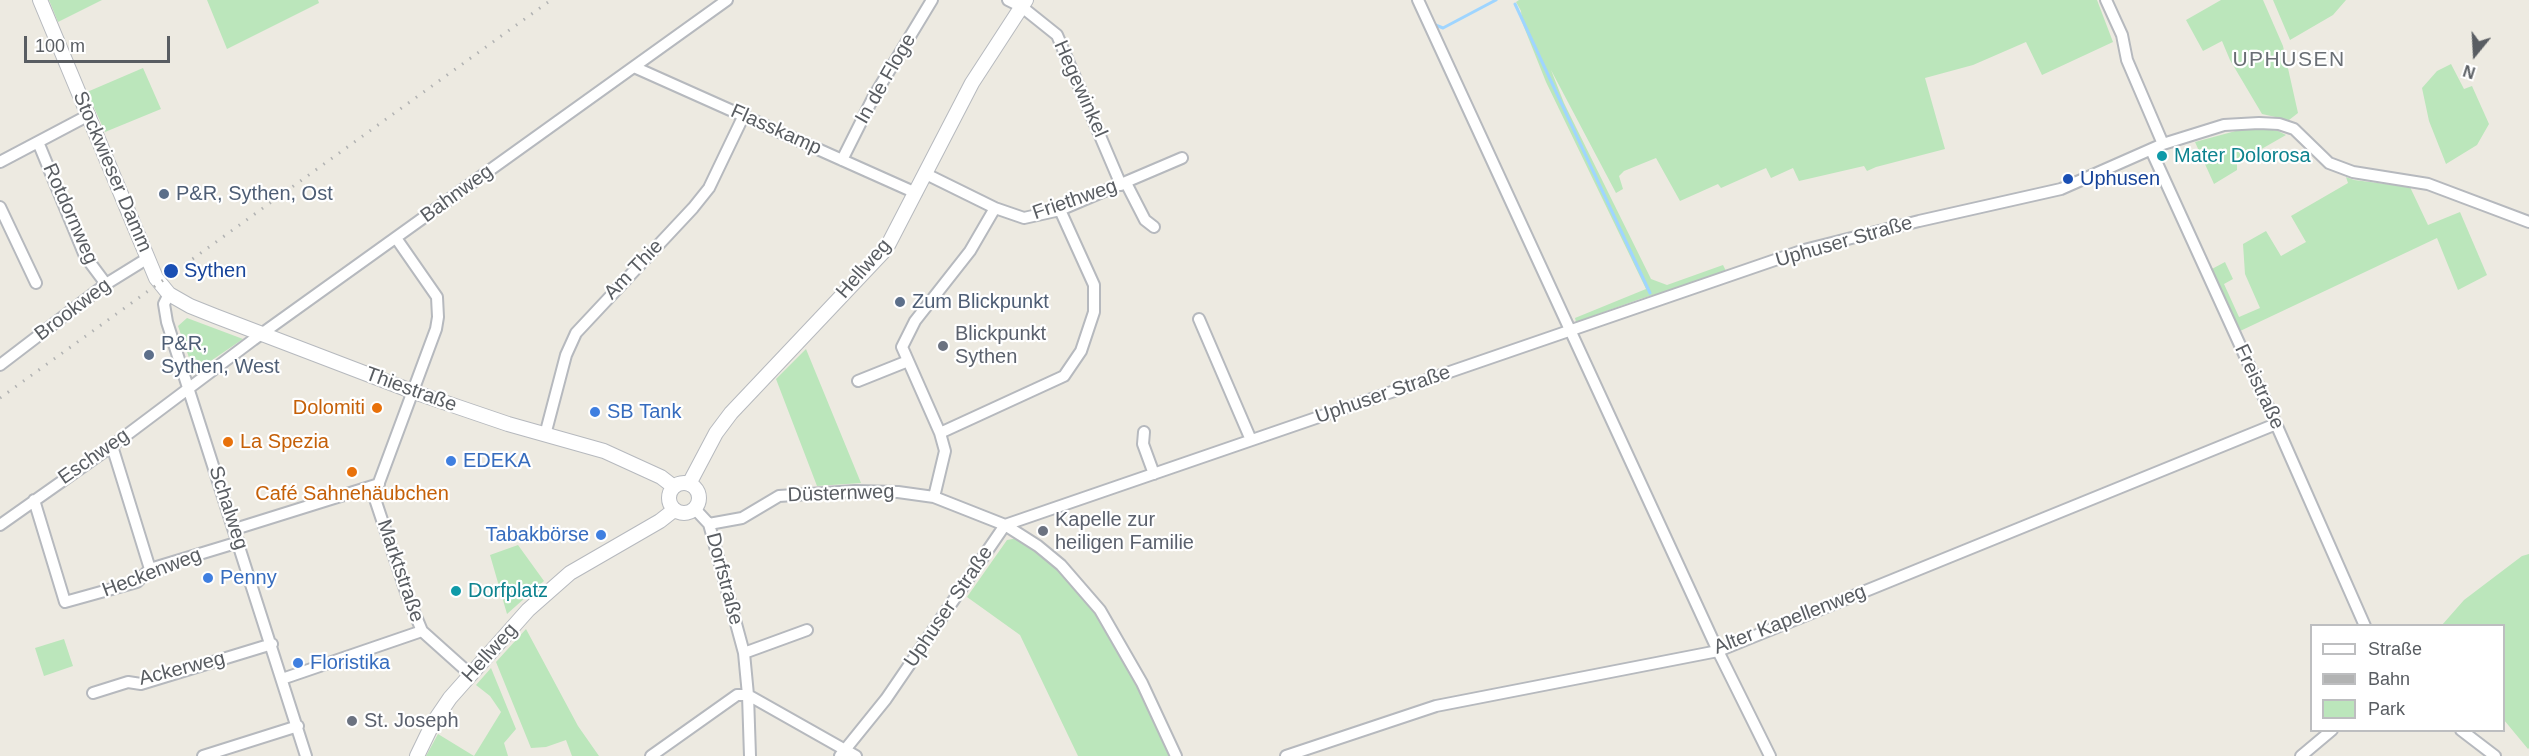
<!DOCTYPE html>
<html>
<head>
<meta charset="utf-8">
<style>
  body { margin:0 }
  #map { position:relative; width:2529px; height:756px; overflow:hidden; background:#edeae1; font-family:Helvetica,sans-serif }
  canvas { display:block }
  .legend { position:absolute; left:2310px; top:624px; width:195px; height:108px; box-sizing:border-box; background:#fff; border:2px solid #bdbec0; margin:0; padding:8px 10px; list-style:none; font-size:18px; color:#595d62 }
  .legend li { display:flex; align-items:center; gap:12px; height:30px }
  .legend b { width:30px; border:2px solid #bdbec0 }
  .north { position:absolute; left:2445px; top:24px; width:60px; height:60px; -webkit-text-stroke:4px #fff; paint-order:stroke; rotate:198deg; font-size:16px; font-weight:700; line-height:24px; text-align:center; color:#595d62 }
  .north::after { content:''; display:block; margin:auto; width:21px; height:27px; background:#595d62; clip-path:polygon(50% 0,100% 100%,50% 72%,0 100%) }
  .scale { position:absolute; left:24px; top:36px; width:146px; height:27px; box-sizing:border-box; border:3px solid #595d62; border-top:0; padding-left:8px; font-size:18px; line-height:21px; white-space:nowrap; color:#595d62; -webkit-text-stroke:4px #fff; paint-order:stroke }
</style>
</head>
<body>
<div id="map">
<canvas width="2529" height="756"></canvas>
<ul class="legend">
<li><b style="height:8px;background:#fff"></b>Straße</li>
<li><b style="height:8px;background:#b2b3b3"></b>Bahn</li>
<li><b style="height:16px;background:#bbe6bb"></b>Park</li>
</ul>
<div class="north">N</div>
<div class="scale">100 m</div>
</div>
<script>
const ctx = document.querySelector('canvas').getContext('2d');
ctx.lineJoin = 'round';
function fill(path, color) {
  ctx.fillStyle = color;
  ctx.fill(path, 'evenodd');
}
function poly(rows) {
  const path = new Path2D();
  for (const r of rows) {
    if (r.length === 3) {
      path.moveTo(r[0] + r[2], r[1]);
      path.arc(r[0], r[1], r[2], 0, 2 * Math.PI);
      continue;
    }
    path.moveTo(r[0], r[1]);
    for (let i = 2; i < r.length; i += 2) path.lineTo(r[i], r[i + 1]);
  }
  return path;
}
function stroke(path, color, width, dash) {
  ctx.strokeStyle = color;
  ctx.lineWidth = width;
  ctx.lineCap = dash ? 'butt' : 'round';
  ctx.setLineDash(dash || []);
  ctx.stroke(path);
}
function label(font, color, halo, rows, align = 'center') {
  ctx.font = font + ' Helvetica,sans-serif';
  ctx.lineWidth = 4.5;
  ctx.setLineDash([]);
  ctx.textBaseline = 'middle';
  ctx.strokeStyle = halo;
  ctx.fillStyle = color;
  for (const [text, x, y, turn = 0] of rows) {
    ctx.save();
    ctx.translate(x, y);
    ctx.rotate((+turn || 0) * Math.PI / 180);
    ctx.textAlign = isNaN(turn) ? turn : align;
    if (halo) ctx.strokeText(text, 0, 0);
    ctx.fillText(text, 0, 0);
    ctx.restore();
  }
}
fill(poly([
  [49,0,102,0,58,22],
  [207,0,318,0,319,3,227,49],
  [1519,0,2097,0,2113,42,2042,75,2026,42,1973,65,1925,78,1945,149,1876,167,1867,171,1864,166,1799,181,1793,168,1771,178,1766,168,1721,188,1718,184,1680,201,1656,158,1624,171,1619,176,1623,189,1616,193,1551,70,1564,103,1651,279,1667,285,1723,265,1727,273,1640,299,1576,322,1575,318,1646,289,1546,82,1522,22,1521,11,1516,2],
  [2221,0,2263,0,2283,46,2298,113,2289,120,2262,114,2230,60,2222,41,2203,51,2186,20],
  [2273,0,2346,0,2333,15,2290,40],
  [2451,64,2464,89,2472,86,2489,124,2477,145,2446,164,2429,121,2422,88,2437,71],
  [143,68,161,109,105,132,87,92],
  [2262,128,2278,131,2286,135,2237,163,2237,170,2214,184,2195,142,2243,129],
  [2346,177,2354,180,2410,187,2428,225,2460,212,2487,275,2458,290,2437,238,2238,332,2210,270,2225,262,2233,279,2224,284,2239,317,2260,308,2245,274,2243,244,2266,231,2281,256,2306,242,2291,216,2348,183],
  [187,318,243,339,196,371,193,369,178,326],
  [806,349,861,483,817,486,776,379],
  [1018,538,1035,549,1069,579,1098,612,1121,649,1171,756,1078,756,1020,635,967,597,1007,540],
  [518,545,544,581,507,614,490,555],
  [2529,554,2529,748,2528,749,2504,720,2504,626,2442,625,2464,600,2522,556],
  [526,629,578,726,599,756,572,756,566,740,546,747,531,748,496,662],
  [64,639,73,666,44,676,35,648],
  [491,668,516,729,504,743,508,756,474,756,501,712,490,696,476,685],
  [438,734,474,756,426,756]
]), '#bbe6bb');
stroke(poly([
  [1515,4,1650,293],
  [1433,24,1443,28,1496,0]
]), '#9fd5ff', 3);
const minor = poly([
  [1008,0,1022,7,1057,35,1121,185],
  [1418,0,1718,651,1770,756],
  [2106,0,2122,35,2127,60,2163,144],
  [634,67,916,193],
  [38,142,85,256,106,284],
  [2151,150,2276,424,2365,626],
  [842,160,874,96,932,0],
  [0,162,89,115],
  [926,174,995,208,1024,218,1060,210,1182,158],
  [1126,183,1145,220,1154,227],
  [0,207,36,283],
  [396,238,437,297,438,317,436,329,374,496,407,595,422,631,470,674],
  [169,294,164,304,167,322,306,756],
  [1199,319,1251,440],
  [0,365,106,284,148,258],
  [858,381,908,361],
  [1144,432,1143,444,1154,474],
  [940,433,1064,376,1081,351,1094,312,1094,285,1060,210],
  [545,435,566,355,576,333,693,208,709,188,744,115],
  [112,446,150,569],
  [934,497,945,451,940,433,902,347,915,321,970,251,995,208],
  [34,500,65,602,137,582,150,569,239,542],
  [695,509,709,524,744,653,748,695,750,756],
  [709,524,742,518,779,496,855,491,898,492,934,497,1005,525,1038,546,1061,565,1100,610,1142,683,1176,756],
  [0,525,112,446,253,340,727,0],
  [235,529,379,484],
  [744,653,807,630],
  [282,679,422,631],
  [93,693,128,682,141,684,272,644],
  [2461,730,2495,756],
  [203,756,298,726],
  [651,756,737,695,748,695,856,756],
  [840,756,886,699,1005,525,1804,250,1919,221,2061,189,2163,144,2224,125,2259,123,2279,124,2294,129,2329,163,2353,172,2428,184,2529,222],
  [1286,756,1436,706,1718,651,2276,424],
  [2301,756,2332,730]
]);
const tertiary = poly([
  [40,0,156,278,169,294,190,306,215,316,414,392,508,424,604,451,661,477,674,487],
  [684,498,15],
  [689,484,716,433,731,413,886,249,972,83,1026,0],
  [417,756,433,723,450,698,528,610,570,573,660,521,674,510]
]);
stroke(minor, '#b6b9be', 14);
stroke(tertiary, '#b6b9be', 16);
stroke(minor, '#fff', 10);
stroke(tertiary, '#fff', 14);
stroke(poly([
  [0,398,551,0]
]), '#b2b3b3', 3, [1.5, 8]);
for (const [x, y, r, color] of [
  [2162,156,6,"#0f9aa8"],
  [2068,179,6,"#1a4fb4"],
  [164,194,6,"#5c6f8a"],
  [171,271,8,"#1a4fb4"],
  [900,302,6,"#5c6f8a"],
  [943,346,6,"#6b7280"],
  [149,355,6,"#5c6f8a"],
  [377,408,6,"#e8710a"],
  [595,412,6,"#3f7fe0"],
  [228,442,6,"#e8710a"],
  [451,461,6,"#3f7fe0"],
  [352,472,6,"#e8710a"],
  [1043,531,6,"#6b7280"],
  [601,535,6,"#3f7fe0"],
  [208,578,6,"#3f7fe0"],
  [456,591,6,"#0f9aa8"],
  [298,663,6,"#3f7fe0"],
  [352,721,6,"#6b7280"]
]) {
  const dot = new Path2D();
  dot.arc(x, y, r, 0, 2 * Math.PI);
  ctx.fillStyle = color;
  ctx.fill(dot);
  stroke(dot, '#fff', 2);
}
label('20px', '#595d62', '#fff', [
  ["In de Floge",886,79,-60],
  ["Hegewinkel",1080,89,66],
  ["Flasskamp",776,130,24],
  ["Stockwieser Damm",112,172,67],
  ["Bahnweg",457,194,-36],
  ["Friethweg",1075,200,-19],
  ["Rotdornweg",70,214,66],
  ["Uphuser Straße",1844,242,-16],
  ["Hellweg",864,269,-49],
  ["Am Thie",634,270,-46],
  ["Brookweg",73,310,-37],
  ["Freistraße",2259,387,65],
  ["Thiestraße",411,390,20],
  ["Uphuser Straße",1383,395,-19],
  ["Eschweg",94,457,-35],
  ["Düsternweg",841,494,-2],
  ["Schalweg",228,508,72],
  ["Marktstraße",400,571,71],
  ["Heckenweg",152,573,-21],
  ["Dorfstraße",724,579,75],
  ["Uphuser Straße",949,607,-56],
  ["Alter Kapellenweg",1790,620,-21],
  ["Hellweg",490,653,-48],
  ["Ackerweg",182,669,-14]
]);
label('20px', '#0d838f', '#fff', [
  ["Mater Dolorosa",2174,156],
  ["Dorfplatz",468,591]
], 'left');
label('20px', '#164399', '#fff', [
  ["Uphusen",2080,179],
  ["Sythen",184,271]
], 'left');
label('20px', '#4e5e75', '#fff', [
  ["P&R, Sythen, Ost",176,194],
  ["Zum Blickpunkt",912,302],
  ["P&R,",161,344],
  ["Sythen, West",161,367]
], 'left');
label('20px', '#5b616d', '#fff', [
  ["Blickpunkt",955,334],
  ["Sythen",955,357],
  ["Kapelle zur",1055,520],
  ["heiligen Familie",1055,543],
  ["St. Joseph",364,721]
], 'left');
label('20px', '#c56008', '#fff', [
  ["Dolomiti",365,408],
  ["La Spezia",240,442,"left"],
  ["Café Sahnehäubchen",352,494,"center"]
], 'right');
label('20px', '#366cbe', '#fff', [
  ["SB Tank",607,412],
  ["EDEKA",463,461],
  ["Tabakbörse",589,535,"right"],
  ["Penny",220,578],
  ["Floristika",310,663]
], 'left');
ctx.letterSpacing = '1.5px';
label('21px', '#6a6f75', '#fff', [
  ["UPHUSEN",2289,60]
]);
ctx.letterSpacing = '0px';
</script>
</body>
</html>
